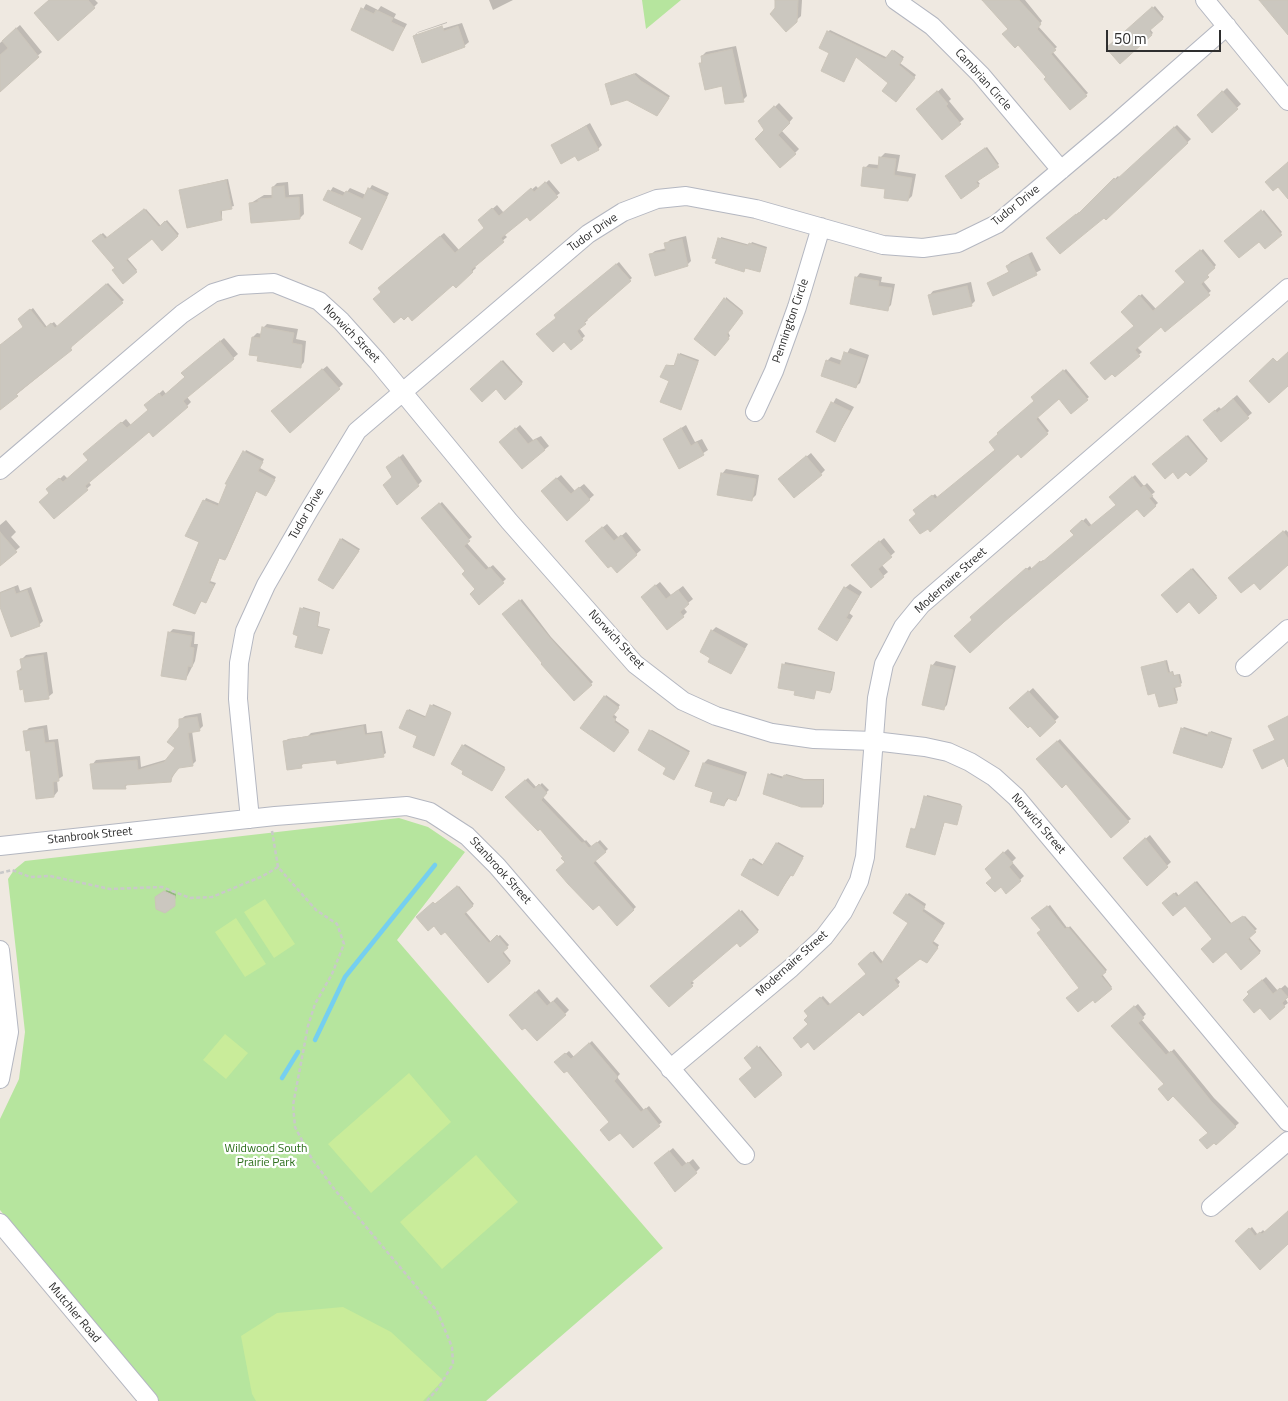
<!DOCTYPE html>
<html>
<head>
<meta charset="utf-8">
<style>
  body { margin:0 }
  #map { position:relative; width:1288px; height:1401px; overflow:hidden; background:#efe9e1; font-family:"Titillium Web",sans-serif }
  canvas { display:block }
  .scale { position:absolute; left:1106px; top:30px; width:115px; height:22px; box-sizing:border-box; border:2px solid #2e2e2e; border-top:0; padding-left:6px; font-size:15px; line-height:18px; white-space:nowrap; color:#2e2e2e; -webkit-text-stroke:4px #fff; paint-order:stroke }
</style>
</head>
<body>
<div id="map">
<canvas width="1288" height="1401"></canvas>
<div class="scale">50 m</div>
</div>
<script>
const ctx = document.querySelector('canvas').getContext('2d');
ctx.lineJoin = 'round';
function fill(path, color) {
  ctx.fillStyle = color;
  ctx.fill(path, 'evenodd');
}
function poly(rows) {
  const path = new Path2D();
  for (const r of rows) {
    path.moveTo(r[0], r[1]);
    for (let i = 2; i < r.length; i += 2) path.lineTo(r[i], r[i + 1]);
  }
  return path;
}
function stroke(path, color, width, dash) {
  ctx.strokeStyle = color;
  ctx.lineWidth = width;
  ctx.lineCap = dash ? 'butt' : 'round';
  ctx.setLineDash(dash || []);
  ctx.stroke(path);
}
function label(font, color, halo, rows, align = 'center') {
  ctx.font = font + ' "Titillium Web",sans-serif';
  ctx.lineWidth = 4.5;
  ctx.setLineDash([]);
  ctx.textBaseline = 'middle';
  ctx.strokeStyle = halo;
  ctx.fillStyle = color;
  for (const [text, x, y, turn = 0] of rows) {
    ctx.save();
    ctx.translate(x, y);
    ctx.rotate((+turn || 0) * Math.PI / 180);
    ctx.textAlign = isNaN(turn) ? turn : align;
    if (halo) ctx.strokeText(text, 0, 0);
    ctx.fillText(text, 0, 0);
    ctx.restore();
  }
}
fill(poly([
  [642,0,681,0,646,29],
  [399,818,428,827,465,852,397,940,663,1248,486,1401,159,1401,0,1210,0,1119,19,1079,25,1032,8,879,14,870,25,861]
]), '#b6e59e');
fill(poly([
  [265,899,295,944,274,958,244,912],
  [236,918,266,964,245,977,215,932],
  [225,1034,248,1053,226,1079,203,1060],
  [409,1073,451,1122,371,1193,328,1144],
  [476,1155,518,1202,442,1269,400,1222],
  [343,1307,391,1332,443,1380,423,1401,256,1401,252,1394,241,1336,277,1313]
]), '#c9ec9a');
fill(poly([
  [50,0,95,0,98,3,94,7],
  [489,0,513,0,493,10],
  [777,0,802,0,801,16,786,30,776,8],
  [984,0,1025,0,1042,21,1038,26,1057,47,1052,51,1088,93,1070,108,1048,77],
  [366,4,378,10,381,6,396,14,394,18,407,24,393,49,352,30],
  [1155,6,1164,17,1150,29,1153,33,1120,62,1108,48],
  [447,22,447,23,417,33,418,32],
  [462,23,469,42,464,46,414,36,417,33,417,36],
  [20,25,42,52,0,87,0,43],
  [830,30,888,58,894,50,904,57,900,63,916,75,897,99,890,83,828,32],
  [736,46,747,96,743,100,701,64,702,56,706,52],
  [636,73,670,96,659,113,606,84],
  [942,88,951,99,949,101,964,119,942,138,922,105],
  [1227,88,1241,104,1212,131,1198,115],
  [779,103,793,118,782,131,799,149,795,153,766,130,760,121],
  [590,123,602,145,598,149,576,154,552,145],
  [1177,125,1191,139,1106,218,1104,216,1051,235,1079,212,1081,213,1118,176,1120,178],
  [987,147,999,164,977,180,980,184,978,185,948,174],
  [885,153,900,155,897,171,916,174,912,196,908,200,887,188,865,168,869,164,879,165,881,157],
  [228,179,234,206,222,209,222,219,188,226,181,190],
  [549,180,560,193,504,234,507,237,474,265,476,268,456,286,453,284,383,292,383,284,444,233,459,250,486,227,483,217,497,205,504,213,536,186,539,189],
  [288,182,289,195,303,194,304,214,300,218,251,203,264,195,273,195,273,187,277,183],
  [372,185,389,193,362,249,363,217,325,200,333,187,346,193,350,188,366,195],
  [146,209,161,226,167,220,179,234,162,249,152,237,127,258,137,270,124,282,116,268,93,241,103,233,108,238],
  [1264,210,1282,232,1265,247,1259,240,1226,241],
  [686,236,691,261,687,265,650,255,655,251,667,248,666,244,670,240],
  [721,237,750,245,752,242,767,247,761,269,760,271,746,267,744,271,719,258],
  [1203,249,1216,265,1203,281,1211,291,1165,331,1161,325,1137,347,1142,352,1115,375,1135,326,1123,312,1142,294,1156,309,1187,282,1179,268],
  [1032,252,1041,270,994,295,988,283,1010,271,1007,266,1011,262],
  [619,262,632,278,586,318,588,320,579,328,585,336,571,348,559,312],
  [860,273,882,277,881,282,895,284,891,305,887,309,856,278],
  [971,282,975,301,971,305,929,296,933,291],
  [108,283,124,300,72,345,71,350,0,408,0,346,25,326,22,317,33,308,47,327,54,322,58,327],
  [726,297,743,311,728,332,730,336,715,354],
  [267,324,298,329,296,339,306,341,304,362,300,367,259,355,253,337,257,333,262,334,263,328],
  [224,338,238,354,187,397,191,402,187,406,153,435,149,430,88,481,91,485,54,518,52,486,64,475,68,479,90,460,89,451,126,419,131,425,149,410,150,402,163,390,166,394,186,376,187,369],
  [850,348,869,355,860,383,855,387,827,361,831,357,843,361],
  [680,353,699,360,682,406,670,380,668,365,675,365],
  [503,360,523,382,505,398,496,387,471,389],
  [327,366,343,384,339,388,276,407],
  [1066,369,1089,397,1072,412,1059,398,1037,416,1049,431,1021,456,1018,453,930,530,918,514,917,508,935,494,938,498,996,449,1036,401,1033,397],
  [1237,395,1252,413,1221,440,1209,416,1219,407,1221,409],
  [836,398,854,407,835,441,817,432],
  [520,425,533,440,541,436,549,446,523,467,505,438],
  [686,425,695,442,702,439,708,450,680,468,664,439],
  [1188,435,1208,459,1190,474,1187,470,1173,470,1154,464],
  [246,450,264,459,260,468,276,477,268,493,257,490,227,557,225,559,220,557,210,581,216,583,208,599,206,602,202,600,195,613,201,542,187,536,206,498,220,504],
  [811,453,825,470,821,474,784,475],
  [403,454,422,481,418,485,393,477,392,464],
  [726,469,759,475,756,495,752,499,722,474],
  [561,475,575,491,584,484,594,495,567,519,546,487],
  [1135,475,1144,486,1147,483,1155,492,1151,495,1158,503,1144,515,1138,507,973,619,974,615,1030,566,1032,569,1043,560,1045,561,1075,535,1072,531,1086,518,1092,526,1117,504,1113,494],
  [442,502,472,537,466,542,489,568,493,565,506,579,479,603,477,589,467,571,426,516],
  [6,520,16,532,11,537,20,547,0,564,0,525],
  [607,524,619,538,626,532,641,550,617,571,591,537],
  [1286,530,1288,532,1288,558,1254,581,1230,578],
  [342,538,360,549,342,576,341,540],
  [884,538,895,552,881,564,888,572,871,586,857,561],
  [1193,568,1217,596,1199,612,1189,600,1163,595],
  [660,582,671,595,683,586,693,599,683,607,687,612,683,616,646,593],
  [850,584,862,592,849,613,853,616,837,639,845,588],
  [18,585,20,591,31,587,43,621,39,625,0,603,0,592],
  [522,599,551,637,593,682,574,700,504,614],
  [303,607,320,612,318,626,330,629,321,653,300,635],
  [716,627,748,644,731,672,712,631],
  [173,629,195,632,194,644,198,644,195,661,186,679,169,633],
  [47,652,53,693,48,697,24,688,18,671,22,667,22,659,26,655],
  [1167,660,1170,672,1173,671,1174,675,1180,674,1182,683,1175,687,1178,700,1177,702,1156,692,1143,668],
  [936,661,956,666,947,705,943,709,932,666],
  [785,662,835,672,832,690,830,692,816,689,813,697,796,690,779,687],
  [1033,688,1059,717,1040,735,1011,708],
  [606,695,620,705,613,714,617,717,615,720,629,730,615,749,605,697],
  [433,704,451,712,435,752,419,735,408,711,409,709,427,717],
  [201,713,203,726,199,730,192,731,196,761,192,765,179,767,170,781,129,783,125,787,92,765,96,760,140,756,141,767,168,759,177,748,180,720,185,716],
  [366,724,367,733,382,731,386,753,383,755,304,763,301,766,285,742,288,739,308,736,311,733],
  [47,725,49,740,58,739,63,776,57,780,58,791,54,796,25,732,29,728],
  [1184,727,1209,735,1211,731,1232,738,1224,765,1222,767,1182,729],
  [652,730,690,751,675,777,668,768,650,731],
  [1060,739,1131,819,1128,821,1066,783,1038,759],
  [465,744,505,767,494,788,463,746],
  [708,759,747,772,739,796,735,800,729,798,724,805,715,791,704,763],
  [771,773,784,777,786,774,804,779,824,779,824,804,822,806,769,775],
  [528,778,537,788,542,783,549,790,542,796,585,841,586,840,592,847,600,840,608,849,595,860,636,907,617,924,540,828,507,797],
  [927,795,961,804,956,824,945,821,935,854,912,829,917,828],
  [1150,835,1171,862,1147,884,1128,854],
  [778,842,804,856,780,892,751,860,753,858,764,865],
  [1008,849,1016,858,1012,862,1024,876,1020,880,994,877,990,865],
  [1197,881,1232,924,1245,916,1257,929,1248,936,1261,951,1241,968,1185,904,1164,903,1176,892,1179,896],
  [459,886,474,904,465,911,491,942,500,935,509,945,503,951,511,961,488,981,445,930,417,917],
  [167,890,176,894,174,905,158,895],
  [909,893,926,904,924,909,945,923,933,941,939,945,929,960,920,958,896,977,900,982,898,985,859,1010,810,1024,808,1009,823,996,831,1005,868,974,861,962,874,951,883,962,910,923,907,895],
  [1050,905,1068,929,1070,926,1107,970,1102,974,1112,987,1095,1001,1081,988,1033,918],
  [742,910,759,930,740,945,737,941,691,980,694,983,669,1005,652,986],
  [1266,977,1278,991,1285,985,1288,988,1288,996,1285,998,1288,1003,1284,1006,1250,994,1253,988],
  [539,989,551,1003,557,997,569,1010,565,1014,514,1012],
  [1138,1004,1146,1014,1141,1019,1170,1053,1174,1049,1214,1098,1239,1123,1216,1143,1115,1023],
  [592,1041,620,1074,617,1077,644,1110,649,1106,662,1122,633,1147,567,1069,556,1062,569,1051,574,1057],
  [760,1046,782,1073,756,1096,754,1068,746,1058],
  [673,1148,687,1164,693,1159,700,1168,696,1172,660,1159],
  [1288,1212,1288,1243,1236,1241,1252,1227,1258,1235,1263,1230,1265,1232]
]), '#0003');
stroke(poly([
  [315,1040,345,977,435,865],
  [282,1078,298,1052]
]), '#75cff0', 4.5);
const building = poly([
  [49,0,88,0,95,8,58,41,34,13,49,0],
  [775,0,798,0,797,22,786,32,770,14,775,8,775,0],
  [982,0,1019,0,1041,24,1037,29,1056,50,1051,54,1087,96,1070,110,1044,79,1046,77,1018,45,1015,48,1002,34,1008,29,982,0],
  [1259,0,1288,0,1288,35,1259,0],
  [1152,7,1163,19,1149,31,1152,35,1120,64,1106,48,1152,7],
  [361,8,374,14,376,10,393,18,391,22,404,28,393,51,351,30,361,8],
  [442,26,444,31,458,26,465,47,422,63,413,36,442,26],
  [16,28,39,57,0,92,0,55,8,48,2,41,16,28],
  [827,31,885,59,892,50,903,59,899,65,915,78,896,102,882,91,888,83,856,57,844,82,821,71,829,53,819,48,827,31],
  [732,49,744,102,725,104,722,86,705,90,699,63,702,63,701,56,732,49],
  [634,74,641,81,669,98,657,116,627,100,611,105,605,84,634,74],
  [937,91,948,104,946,106,961,124,942,140,916,109,937,91],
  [1222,91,1238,109,1212,133,1197,115,1222,91],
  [774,106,790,123,778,135,796,154,780,168,755,139,764,130,758,121,774,106],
  [586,126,599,150,578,161,575,156,561,164,551,145,586,126],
  [1174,127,1188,143,1106,220,1104,218,1060,254,1046,238,1076,214,1077,215,1114,178,1116,180,1174,127],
  [985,148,999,167,976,182,979,186,961,199,945,176,985,148],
  [879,157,896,159,894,175,912,178,908,201,884,198,885,189,861,186,863,167,878,169,879,157],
  [1288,162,1288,199,1278,187,1273,191,1265,182,1288,162],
  [226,180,232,209,220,211,222,220,187,228,179,190,226,180],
  [545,182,558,197,530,221,527,217,501,238,504,242,471,270,473,272,456,288,453,285,412,321,408,316,404,320,401,317,394,323,373,299,381,292,378,288,440,236,455,253,484,228,478,220,492,208,499,216,531,188,534,192,545,182],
  [284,186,285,198,299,197,300,219,251,223,249,203,258,202,258,199,272,198,272,187,284,186],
  [368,188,387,197,362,250,349,243,362,218,323,200,328,190,343,196,346,191,363,199,368,188],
  [144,209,159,227,165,221,178,236,162,251,152,239,126,260,137,272,123,284,112,270,115,268,92,241,101,234,105,239,144,209],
  [1261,210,1282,235,1265,249,1259,242,1239,258,1224,241,1261,210],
  [718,238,748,246,749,243,766,249,760,272,745,268,744,272,715,263,717,259,712,258,718,238],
  [682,239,688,266,655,276,649,254,666,251,664,243,682,239],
  [1200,250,1215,268,1207,275,1209,277,1201,284,1210,295,1165,332,1161,327,1135,350,1140,356,1115,377,1112,374,1105,380,1090,363,1134,326,1121,312,1139,295,1153,311,1185,282,1175,271,1200,250],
  [1028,255,1037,275,993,296,987,283,1009,272,1006,266,1028,255],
  [616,264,631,281,584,322,586,324,577,331,583,340,571,350,564,342,553,352,536,334,556,318,554,315,616,264],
  [855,277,879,281,878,286,892,288,888,311,850,304,855,277],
  [106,284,123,303,70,348,72,350,16,394,18,396,0,410,0,345,23,327,18,319,30,309,45,328,51,323,55,328,106,284],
  [967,286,972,306,933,315,928,295,967,286],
  [724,298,743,313,727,334,729,339,715,356,694,339,724,298],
  [262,327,294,333,292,343,302,345,301,368,257,361,258,356,249,355,252,337,260,338,262,327],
  [220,341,234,359,183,401,188,407,153,437,149,432,85,486,88,490,54,519,39,502,49,493,46,489,59,478,63,482,88,460,83,454,121,422,127,428,148,410,144,405,159,393,162,397,185,377,181,373,220,341],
  [844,352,866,359,856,388,821,376,826,360,840,365,844,352],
  [1288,352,1288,386,1269,403,1249,381,1273,358,1277,362,1288,352],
  [678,354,698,362,681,410,660,402,669,381,660,377,666,365,674,366,678,354],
  [501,361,522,384,505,400,496,389,482,402,470,389,501,361],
  [322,369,340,389,290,433,271,411,322,369],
  [1063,370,1088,400,1071,414,1059,399,1036,419,1048,434,1021,458,1018,454,930,532,928,529,920,534,909,520,916,514,913,510,932,495,935,499,995,450,989,442,998,434,997,433,1034,401,1031,397,1063,370],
  [1233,399,1249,418,1221,442,1203,420,1215,410,1217,413,1233,399],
  [831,402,850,411,835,442,816,432,831,402],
  [515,428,528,444,536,439,545,450,522,469,499,442,515,428],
  [681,428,691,446,697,442,704,455,679,469,663,439,681,428],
  [1186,436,1207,461,1190,476,1186,472,1178,479,1173,472,1165,479,1152,464,1186,436],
  [243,451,263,462,258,471,275,480,266,496,256,491,225,560,219,558,209,583,214,585,206,603,201,601,195,614,173,605,199,542,185,536,203,500,218,506,227,484,225,484,243,451],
  [806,456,822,475,794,498,778,479,806,456],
  [399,457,419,486,397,505,383,485,392,477,386,467,399,457],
  [721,473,756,479,752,501,717,495,721,473],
  [1132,477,1141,488,1144,485,1153,496,1149,498,1156,506,1144,517,1137,509,1004,622,970,653,954,636,972,620,970,617,1026,568,1029,571,1040,561,1041,563,1074,535,1070,531,1082,520,1089,527,1116,505,1109,497,1132,477],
  [556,478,571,494,579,487,590,500,567,521,541,491,556,478],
  [439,503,470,541,464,546,486,570,490,567,504,583,479,605,470,594,475,589,462,574,465,571,421,518,439,503],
  [602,527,614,541,621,535,637,555,617,573,611,566,608,568,585,541,602,527],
  [1283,531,1288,538,1288,565,1260,590,1254,583,1241,593,1228,578,1283,531],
  [0,532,17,552,0,566,0,532],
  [340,539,359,551,333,589,318,580,340,539],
  [879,541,892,557,878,569,884,577,871,588,851,565,879,541],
  [1191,569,1217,598,1199,614,1189,602,1177,613,1161,595,1191,569],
  [655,585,666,599,678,590,689,604,680,612,684,617,667,630,641,597,655,585],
  [844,587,859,596,846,618,850,620,837,641,818,629,844,587],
  [14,588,16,594,27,590,40,626,11,637,0,607,0,593,14,588],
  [519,600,550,638,592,685,574,701,541,664,542,663,502,614,519,600],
  [300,608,319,613,317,627,329,630,322,654,295,647,298,636,293,634,300,608],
  [711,630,745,649,731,674,708,662,710,658,700,652,711,630],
  [168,632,192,636,190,647,194,648,192,667,188,666,186,680,161,676,168,632],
  [43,655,49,699,25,702,23,689,20,690,17,671,22,670,20,659,43,655],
  [1165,661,1168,673,1172,672,1173,676,1178,675,1181,686,1173,688,1177,703,1159,707,1155,693,1148,695,1141,667,1165,661],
  [782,664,834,673,830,693,816,690,814,699,794,695,795,691,778,688,782,664],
  [931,665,953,670,944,710,922,705,931,665],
  [1028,691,1056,722,1040,737,1030,726,1028,728,1009,708,1028,691],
  [604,696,619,708,612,717,616,720,614,722,629,732,614,752,580,728,604,696],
  [430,705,451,713,434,756,413,747,417,736,399,728,407,710,425,718,430,705],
  [1288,716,1288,767,1284,758,1262,769,1253,750,1275,740,1268,726,1288,716],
  [197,717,200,731,188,733,193,766,179,768,172,776,171,782,125,785,126,789,93,789,90,764,137,760,138,770,164,762,175,748,167,742,179,727,179,719,197,717],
  [363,726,365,735,380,733,384,757,337,764,336,760,301,764,302,768,287,770,283,741,363,726],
  [1181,728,1207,737,1209,732,1231,740,1222,768,1173,753,1181,728],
  [43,729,45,743,54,742,59,781,53,782,54,797,36,799,30,750,26,751,23,731,43,729],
  [649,730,689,753,674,780,663,774,666,768,638,750,649,730],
  [1057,741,1129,822,1111,838,1066,784,1062,788,1036,759,1057,741],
  [462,745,505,769,492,791,462,774,463,771,451,764,462,745],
  [703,763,744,776,736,801,727,798,724,806,710,802,713,792,695,786,703,763],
  [768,774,782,779,784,775,802,780,823,780,822,807,801,807,763,794,768,774],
  [525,780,534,789,539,784,547,793,541,800,582,843,584,842,589,848,597,842,606,852,593,863,634,910,617,926,599,905,593,910,568,884,556,870,565,862,561,858,563,857,540,829,538,831,505,797,525,780],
  [924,796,962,806,957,825,944,822,935,855,906,847,911,828,915,830,924,796],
  [1145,838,1168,867,1147,886,1123,858,1145,838],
  [776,843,803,858,793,876,790,875,778,896,741,875,750,859,762,866,776,843],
  [1003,852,1013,863,1009,867,1021,881,1006,894,1001,887,995,892,986,883,992,878,985,869,1003,852],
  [1195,882,1230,924,1243,916,1256,932,1248,939,1260,953,1241,970,1226,952,1213,963,1201,949,1212,939,1185,906,1173,916,1162,903,1174,893,1177,897,1195,882],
  [457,886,473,906,464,914,489,943,497,935,508,948,502,953,510,963,488,983,445,932,441,935,434,926,428,931,416,917,433,902,435,904,457,886],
  [164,891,175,896,175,906,165,913,156,909,155,897,164,891],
  [906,894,925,907,922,911,943,926,932,943,938,948,927,963,920,959,894,980,899,986,863,1016,859,1012,814,1050,808,1042,801,1048,793,1038,808,1024,804,1020,808,1016,804,1011,820,997,828,1006,866,974,858,964,871,952,881,964,908,923,893,913,906,894],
  [1047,906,1065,929,1068,927,1106,972,1101,976,1112,989,1095,1003,1093,1000,1078,1012,1066,998,1079,988,1037,933,1041,930,1031,918,1047,906],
  [739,910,758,932,740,947,737,943,690,983,693,986,669,1007,650,986,739,910],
  [1262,980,1273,994,1280,988,1288,997,1282,1003,1285,1007,1270,1020,1260,1008,1254,1013,1243,1000,1249,994,1247,992,1262,980],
  [535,992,547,1006,553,1001,566,1015,537,1041,525,1028,522,1030,509,1015,535,992],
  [1134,1006,1144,1018,1138,1023,1166,1055,1171,1051,1211,1101,1236,1127,1216,1145,1214,1143,1207,1149,1199,1140,1208,1133,1173,1096,1168,1101,1158,1089,1164,1084,1111,1026,1134,1006],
  [589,1043,618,1077,614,1081,641,1112,646,1108,660,1126,633,1148,620,1133,609,1141,600,1130,609,1122,567,1071,564,1073,554,1062,565,1053,571,1059,589,1043],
  [757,1046,782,1075,755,1098,739,1079,752,1068,744,1058,757,1046],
  [669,1151,682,1167,688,1162,697,1173,675,1192,654,1163,669,1151],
  [1288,1211,1288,1244,1260,1270,1235,1241,1249,1228,1255,1236,1260,1232,1262,1234,1288,1211]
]);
fill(building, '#cbc7bf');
stroke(building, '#cbc5ba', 1);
const street = poly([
  [895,0,932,26,981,75,1061,170],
  [1205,0,1288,101],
  [755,412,774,371,797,307,821,227],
  [0,470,182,314,213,293,239,285,274,283,319,301,341,321,377,361,509,521,635,664,683,701,716,716,772,733,814,739,874,741,925,747,948,752,970,762,994,777,1016,797,1288,1122],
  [1245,667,1288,629],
  [250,819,238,699,239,663,245,631,266,585,308,512,357,431,588,234,623,212,657,199,686,196,756,209,883,245,923,248,958,243,997,224,1113,126,1227,26],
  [0,846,275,816,407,806,430,812,467,836,497,866,745,1155],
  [0,950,9,1032,0,1079],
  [670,1069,791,968,824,937,843,912,859,881,865,857,877,698,884,664,903,627,921,605,1288,288],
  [1211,1207,1288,1141],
  [0,1223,149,1401]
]);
stroke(street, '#b4b7c1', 20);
stroke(poly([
  [272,831,278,867],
  [0,873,12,870,30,877,50,876,110,889,162,887,190,898,212,897,263,876,278,867,316,910,337,924,344,944,332,974,315,1004,308,1026,293,1105,295,1127,312,1159,335,1190,437,1311,452,1347,453,1364,439,1387,427,1401]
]), '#c9c9c9', 2.5, [4, 2.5]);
stroke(street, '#fff', 18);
label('12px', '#2e2e2e', '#fff', [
  ["Cambrian Circle",983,80,48],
  ["Tudor Drive",1016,206,-39],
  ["Tudor Drive",593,233,-35],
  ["Pennington Circle",791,321,-71],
  ["Norwich Street",351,334,46],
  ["Tudor Drive",307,514,-60],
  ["Modernaire Street",951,581,-42],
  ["Norwich Street",616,640,47],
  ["Norwich Street",1038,824,49],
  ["Stanbrook Street",90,836,-6],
  ["Stanbrook Street",500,871,48],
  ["Modernaire Street",792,964,-42],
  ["Mutchler Road",74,1313,50]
]);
label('12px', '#2c6e1b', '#fff', [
  ["Wildwood South",266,1149],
  ["Prairie Park",266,1163]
]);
</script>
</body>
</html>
